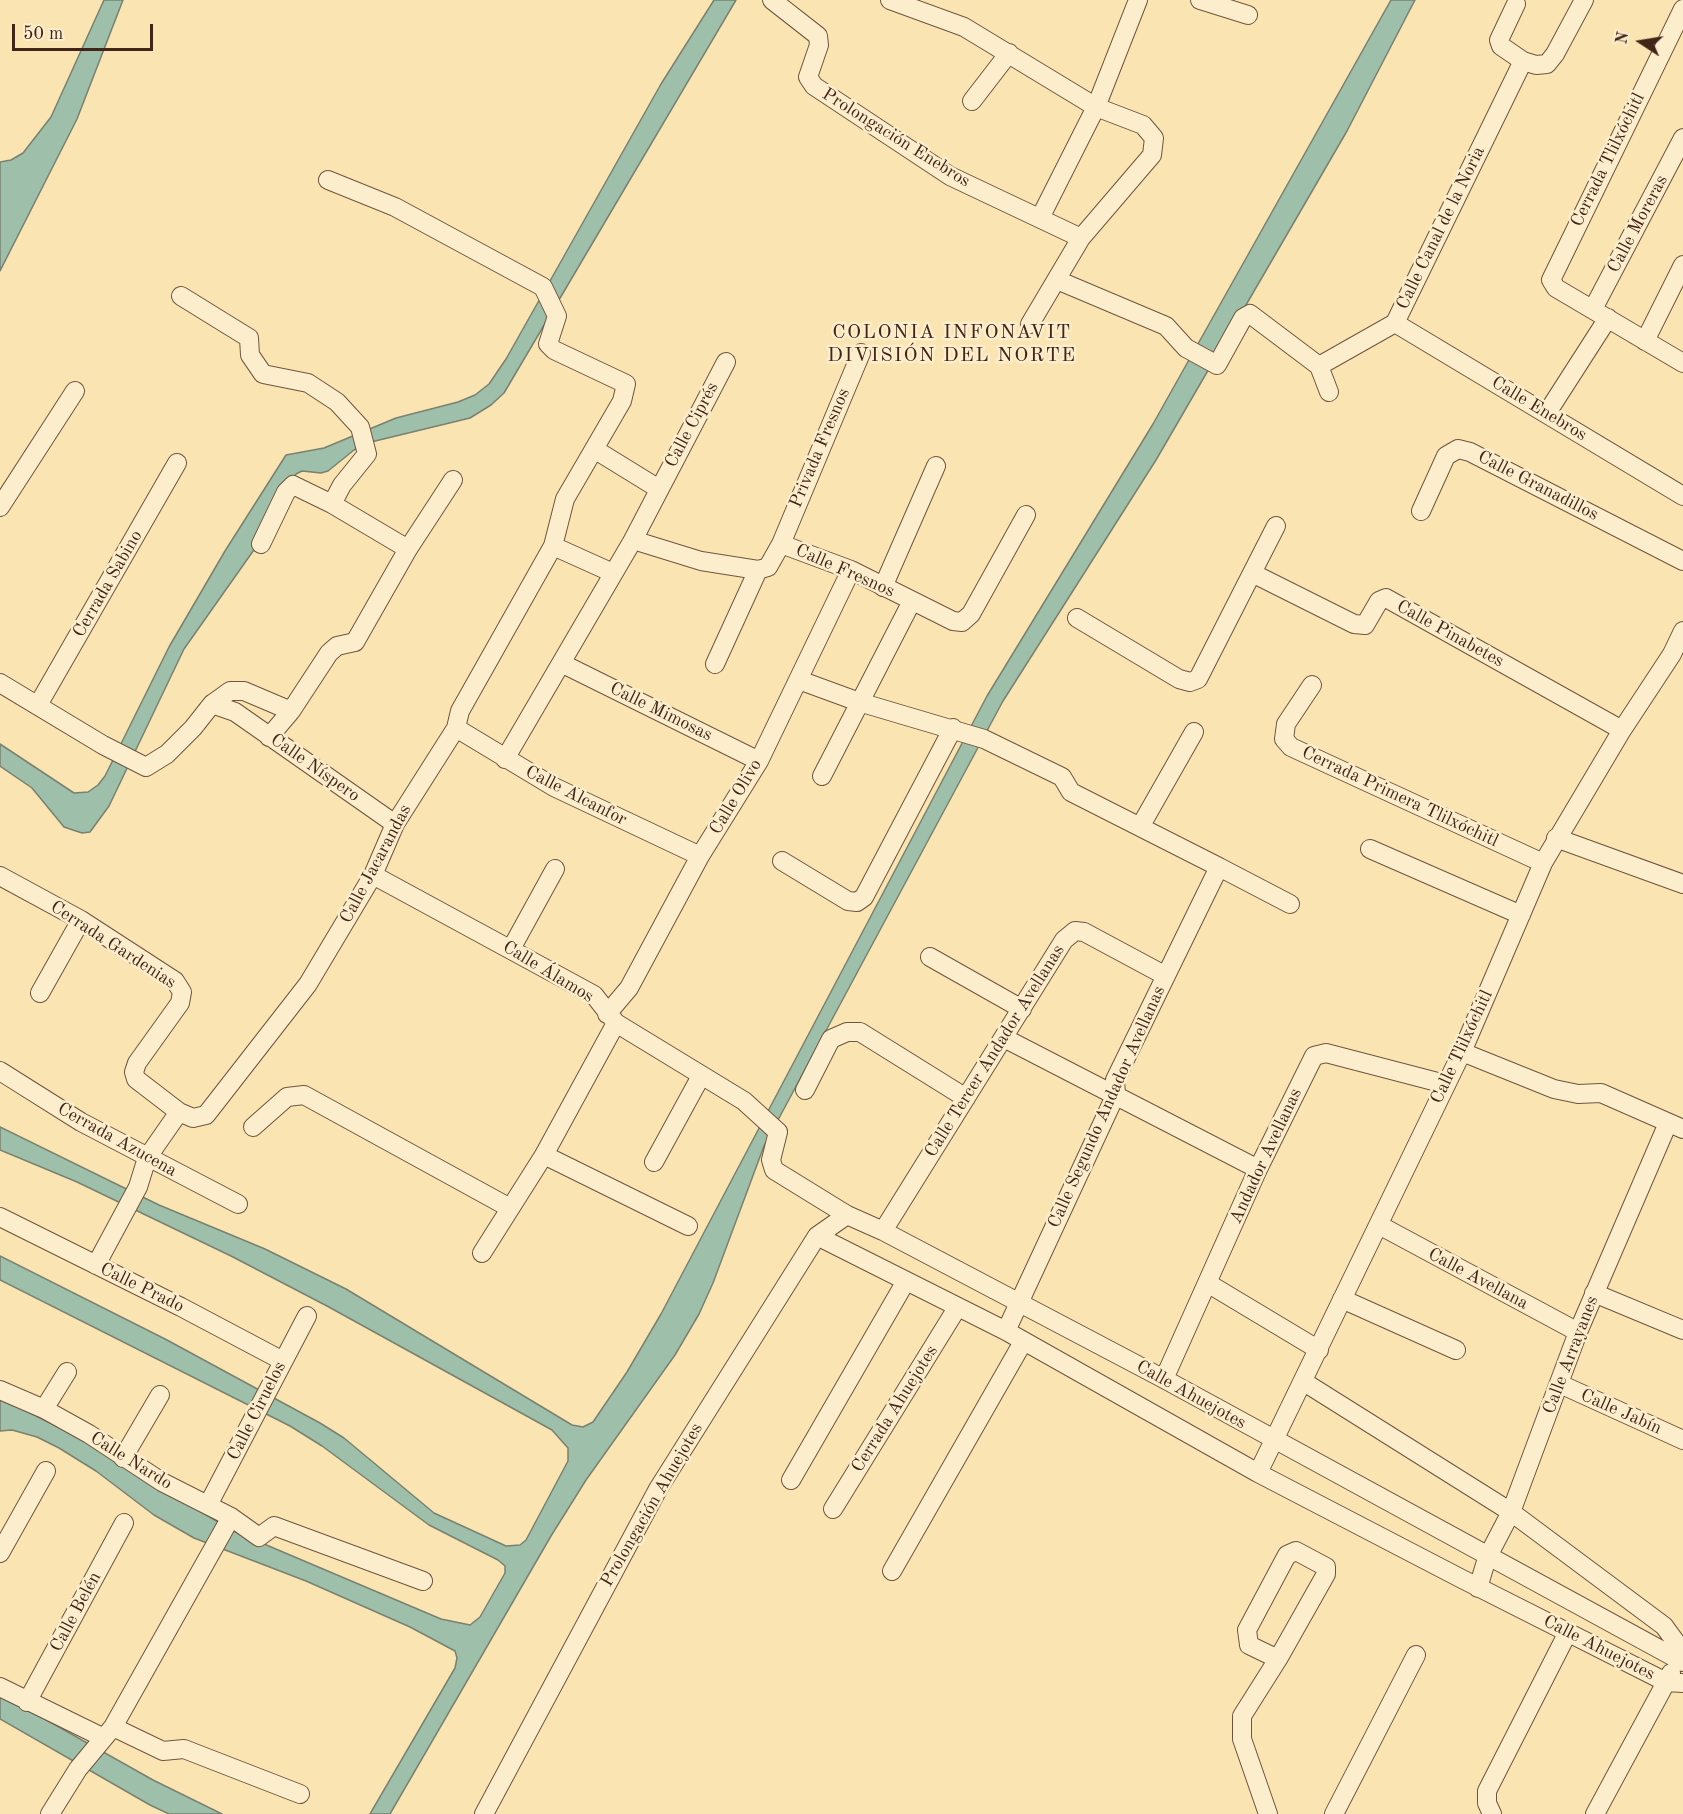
<!DOCTYPE html>
<html>
<head>
<meta charset="utf-8">
<style>
  body { margin:0 }
  #map { position:relative; width:1683px; height:1814px; overflow:hidden; background:#fae4b2; font-family:"Old Standard TT",serif }
  canvas { display:block }
  .north { position:absolute; left:1611px; top:12px; width:60px; height:60px; -webkit-text-stroke:4px #fcedcd; paint-order:stroke; rotate:282deg; font-size:16px; font-weight:700; line-height:24px; text-align:center; color:#412518 }
  .north::after { content:''; display:block; margin:auto; width:21px; height:27px; background:#412518; clip-path:polygon(50% 0,100% 100%,50% 72%,0 100%) }
  .scale { position:absolute; left:12px; top:24px; width:141px; height:27px; box-sizing:border-box; border:3px solid #412518; border-top:0; padding-left:8px; font-size:18px; line-height:21px; white-space:nowrap; color:#412518; -webkit-text-stroke:4px #fcedcd; paint-order:stroke }
</style>
</head>
<body>
<div id="map">
<canvas width="1683" height="1814"></canvas>
<div class="north">N</div>
<div class="scale">50 m</div>
</div>
<script>
const ctx = document.querySelector('canvas').getContext('2d');
ctx.lineJoin = 'round';
function fill(path, color) {
  ctx.fillStyle = color;
  ctx.fill(path, 'evenodd');
}
function poly(rows) {
  const path = new Path2D();
  for (const r of rows) {
    path.moveTo(r[0], r[1]);
    for (let i = 2; i < r.length; i += 2) path.lineTo(r[i], r[i + 1]);
  }
  return path;
}
function stroke(path, color, width, dash) {
  ctx.strokeStyle = color;
  ctx.lineWidth = width;
  ctx.lineCap = dash ? 'butt' : 'round';
  ctx.setLineDash(dash || []);
  ctx.stroke(path);
}
function label(font, color, halo, rows, align = 'center') {
  ctx.font = font + ' "Old Standard TT",serif';
  ctx.lineWidth = 5;
  ctx.setLineDash([]);
  ctx.textBaseline = 'middle';
  ctx.strokeStyle = halo;
  ctx.fillStyle = color;
  for (const [text, x, y, turn = 0] of rows) {
    ctx.save();
    ctx.translate(x, y);
    ctx.rotate((+turn || 0) * Math.PI / 180);
    ctx.textAlign = isNaN(turn) ? turn : align;
    if (halo) ctx.strokeText(text, 0, 0);
    ctx.fillText(text, 0, 0);
    ctx.restore();
  }
}
const water = poly([
  [104,0,123,0,77,119,0,271,0,162,11,160,23,153,51,117,104,0],
  [714,0,736,0,504,393,491,405,470,418,367,443,354,450,328,471,321,473,302,471,296,474,263,537,184,649,109,806,90,832,82,833,64,827,32,788,0,766,0,744,74,793,88,792,98,785,105,776,169,647,225,551,286,455,324,448,396,418,458,402,475,395,489,384,506,359,661,84,714,0],
  [1391,0,1415,0,1347,131,1156,460,1003,701,764,1146,713,1283,699,1314,675,1355,586,1480,551,1536,390,1814,370,1814,455,1668,457,1658,455,1651,410,1627,306,1581,194,1538,154,1515,96,1471,59,1448,37,1437,12,1430,0,1431,0,1398,86,1441,231,1530,441,1619,470,1625,480,1617,505,1573,505,1566,498,1560,429,1525,322,1446,290,1426,0,1280,0,1256,167,1340,320,1423,344,1438,434,1513,506,1546,520,1545,526,1540,568,1461,568,1448,552,1430,327,1306,231,1256,77,1182,0,1150,0,1127,159,1205,265,1249,346,1289,572,1425,583,1427,593,1422,627,1372,661,1314,987,696,1153,424,1391,0],
  [0,1694,153,1780,222,1814,169,1814,150,1805,0,1719,0,1694]
]);
fill(water, '#9ebfaa');
stroke(water, '#798170', 1.5);
const minor = poly([
  [772,0,818,36,819,45,808,77,814,86,950,176,1081,238],
  [890,0,964,27,1096,107,1143,125,1154,138,1152,155,1081,238,1030,324],
  [1200,0,1248,15],
  [1516,4,1499,40,1501,46,1523,61,1536,65,1547,64,1555,54,1584,0],
  [1683,9,1551,280,1556,288,1683,363],
  [972,101,1009,53],
  [1040,218,1096,107,1138,0],
  [1057,280,1166,326,1186,348,1217,365,1243,318,1250,314,1319,366],
  [181,296,249,338,250,355,263,374,308,383,337,402,360,427,367,454,342,485,332,504],
  [1593,309,1683,138],
  [1395,323,1683,496],
  [1645,341,1683,265],
  [1329,392,1319,366,1395,323,1523,61],
  [1547,413,1608,318],
  [594,449,659,489],
  [0,507,75,391],
  [1421,511,1446,456,1458,449,1470,452,1683,561],
  [633,540,701,561,758,570,768,567,781,544,851,570,953,621,962,622,971,614,1026,515],
  [261,544,286,492,293,485,332,504,408,549],
  [781,544,861,353],
  [553,546,613,573],
  [1252,573,1276,526],
  [883,587,936,466],
  [1077,618,1179,679,1190,682,1198,679,1252,573,1354,624,1365,625,1379,601,1386,598,1622,730],
  [563,664,759,761],
  [715,664,758,570],
  [799,680,859,702,984,739,1062,777,1071,792,1219,867,1115,1080,1116,1094,1006,1331],
  [0,683,103,745,146,767,167,754,193,728,212,704,235,712,395,824],
  [1312,685,1286,724,1284,739,1291,747,1543,863],
  [212,704,230,691,244,691,291,711],
  [38,705,177,463],
  [456,728,554,787,700,856],
  [269,737,291,711,329,653,337,646,355,642,408,549,453,480],
  [505,759,633,540,726,362],
  [822,776,912,601],
  [1140,827,1194,732],
  [1556,838,1683,884],
  [1370,849,1521,915],
  [782,861,848,901,857,902,864,897,953,728],
  [1219,867,1290,904],
  [373,875,594,995,616,1023,744,1101,778,1132,771,1160,774,1170,847,1215,883,1231,1164,1379,1683,1662],
  [0,876,81,920,175,981,182,992,180,1003,137,1063,134,1072,136,1079,179,1112,193,1118,206,1115,308,984,373,875,395,824,456,728,460,711,553,546,565,499,622,401,626,384,554,350,548,344,557,316,543,287,395,207,328,180],
  [511,949,555,869],
  [930,957,1022,1009],
  [40,993,81,920],
  [607,1014,629,988,700,856,759,761,851,570],
  [1004,1038,1258,1169],
  [1462,1052,1554,1089,1578,1094,1601,1093,1683,1129],
  [0,1071,81,1122,238,1204],
  [805,1090,831,1039,847,1032,860,1032,966,1098],
  [253,1127,287,1097,304,1095,510,1208],
  [544,1155,688,1226],
  [654,1162,701,1076],
  [0,1217,181,1307,283,1361],
  [1379,1225,1578,1332],
  [883,1231,1064,940,1075,931,1084,932,1166,976],
  [817,1236,1006,1331,1258,1473,1462,1579,1666,1682,1683,1683],
  [482,1253,544,1155,616,1023],
  [96,1265,138,1187,147,1158,179,1112],
  [1209,1284,1319,1350],
  [1594,1293,1683,1330],
  [1342,1299,1456,1350],
  [1164,1379,1258,1169,1314,1056,1326,1053,1445,1084],
  [1304,1382,1511,1512,1664,1626,1675,1641,1678,1658],
  [1560,1384,1683,1440],
  [0,1390,44,1409,89,1434,162,1482,231,1517,259,1537,274,1526,423,1581],
  [44,1409,67,1372],
  [123,1458,160,1395],
  [1258,1473,1462,1052,1543,863,1622,730,1672,654,1683,631],
  [791,1480,906,1281],
  [208,1505,307,1316],
  [833,1509,957,1308],
  [0,1553,46,1471],
  [892,1571,1023,1342],
  [1478,1588,1487,1558,1511,1512,1578,1332,1668,1123],
  [0,1687,104,1738],
  [27,1702,124,1523],
  [113,1727,163,1751,184,1749,300,1794],
  [50,1814,78,1769,113,1727,231,1517],
  [484,1814,658,1489,817,1236,847,1215],
  [1268,1814,1242,1739,1242,1716,1278,1659,1326,1574,1326,1567,1296,1551,1287,1555,1247,1630,1249,1645,1278,1659],
  [1334,1814,1416,1655],
  [1492,1814,1487,1803,1487,1791,1568,1632],
  [1595,1814,1671,1673]
]);
stroke(minor, '#6f553e', 20);
stroke(minor, '#fcedcd', 18);
label('18px', '#412518', '#fcedcd', [
  ["Prolongación Enebros",896,138,32],
  ["Cerrada Tlilxóchitl",1608,160,-64],
  ["Calle Moreras",1638,224,-62],
  ["Calle Canal de la Noria",1441,228,-64],
  ["Calle Enebros",1539,409,31],
  ["Calle Ciprés",692,425,-62],
  ["Privada Fresnos",820,448,-67],
  ["Calle Granadillos",1538,486,27],
  ["Calle Fresnos",845,571,24],
  ["Cerrada Sabino",108,584,-60],
  ["Calle Pinabetes",1450,634,29],
  ["Calle Mimosas",661,712,26],
  ["Calle Níspero",315,768,35],
  ["Calle Alcanfor",576,796,27],
  ["Calle Olivo",736,797,-59],
  ["Cerrada Primera Tlilxóchitl",1400,797,25],
  ["Calle Jacarandas",376,864,-62],
  ["Cerrada Gardenias",113,945,33],
  ["Calle Álamos",548,972,31],
  ["Calle Tlilxóchitl",1462,1047,-65],
  ["Calle Tercer Andador Avellanas",995,1051,-58],
  ["Calle Segundo Andador Avellanas",1107,1107,-66],
  ["Cerrada Azucena",117,1140,29],
  ["Andador Avellanas",1266,1156,-65],
  ["Calle Avellana",1478,1279,28],
  ["Calle Prado",142,1288,26],
  ["Calle Arrayanes",1571,1355,-69],
  ["Calle Ahuejotes",1191,1395,29],
  ["Cerrada Ahuejotes",895,1409,-58],
  ["Calle Ciruelos",257,1411,-63],
  ["Calle Jabín",1621,1412,24],
  ["Calle Nardo",131,1461,32],
  ["Prolongación Ahuejotes",652,1505,-60],
  ["Calle Belén",76,1612,-62],
  ["Calle Ahuejotes",1599,1648,27]
]);
ctx.letterSpacing = '1.5px';
label('20px', '#412518', '#fcedcd', [
  ["COLONIA INFONAVIT",952,333],
  ["DIVISIÓN DEL NORTE",952,356]
]);
ctx.letterSpacing = '0px';
</script>
</body>
</html>
